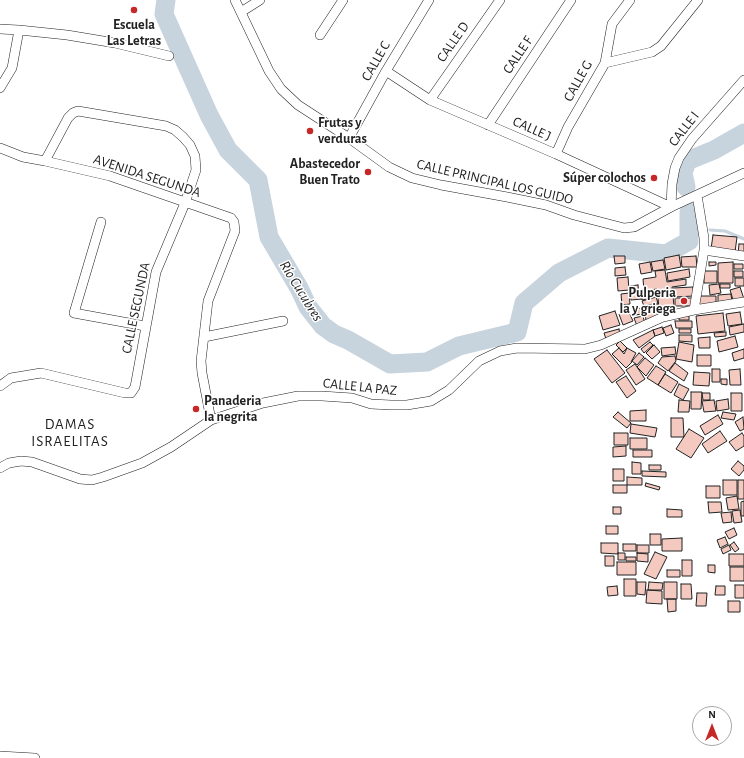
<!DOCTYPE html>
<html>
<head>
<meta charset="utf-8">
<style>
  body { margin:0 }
  #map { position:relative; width:744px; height:758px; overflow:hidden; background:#fff; font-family:"Alegreya Sans",sans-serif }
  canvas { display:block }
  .north { position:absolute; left:692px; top:706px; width:40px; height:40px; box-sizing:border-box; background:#fff; border:1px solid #a7a7a7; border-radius:50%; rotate:0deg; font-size:11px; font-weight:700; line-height:16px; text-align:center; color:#222 }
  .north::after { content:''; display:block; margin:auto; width:14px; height:18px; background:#c62828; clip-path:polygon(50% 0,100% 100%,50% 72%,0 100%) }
</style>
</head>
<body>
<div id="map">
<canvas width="744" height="758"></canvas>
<div class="north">N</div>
</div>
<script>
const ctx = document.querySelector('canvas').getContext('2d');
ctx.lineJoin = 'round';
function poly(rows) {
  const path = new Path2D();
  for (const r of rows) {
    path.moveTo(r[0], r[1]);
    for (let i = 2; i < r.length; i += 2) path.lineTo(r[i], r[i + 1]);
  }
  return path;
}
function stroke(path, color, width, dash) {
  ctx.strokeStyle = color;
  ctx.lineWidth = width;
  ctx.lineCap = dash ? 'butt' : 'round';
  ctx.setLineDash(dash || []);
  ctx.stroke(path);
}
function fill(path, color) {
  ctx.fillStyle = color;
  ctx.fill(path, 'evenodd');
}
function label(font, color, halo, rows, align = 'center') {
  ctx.font = font + ' "Alegreya Sans",sans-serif';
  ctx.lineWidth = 3;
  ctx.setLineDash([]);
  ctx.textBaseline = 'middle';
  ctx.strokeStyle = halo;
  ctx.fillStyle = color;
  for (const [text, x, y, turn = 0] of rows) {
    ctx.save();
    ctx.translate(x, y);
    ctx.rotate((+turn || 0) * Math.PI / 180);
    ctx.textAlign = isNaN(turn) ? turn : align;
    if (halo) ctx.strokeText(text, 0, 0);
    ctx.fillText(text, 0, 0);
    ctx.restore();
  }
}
stroke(poly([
  [710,230,725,231,744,239],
  [690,231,699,230]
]), '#c7d3dd', 3);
stroke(poly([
  [166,0,164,14,209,115,228,150,258,180,269,237,299,288,308,307,323,326,334,334,348,340,390,364,427,362,459,346,517,332,524,303,559,273,608,248,666,254,689,241,689,212],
  [686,187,683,173,687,161,714,150,744,133]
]), '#c7d3dd', 19);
const building = poly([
  [713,235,737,237,735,252,711,249,713,235],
  [739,244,744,244,744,254,738,254,739,244],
  [679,255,681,267,666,270,664,258,679,255],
  [614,256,625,256,625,263,615,264,614,256],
  [696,256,697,267,682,267,681,257,696,256],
  [663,260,665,269,653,271,651,262,663,260],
  [650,262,652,272,641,274,639,264,650,262],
  [709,262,716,262,716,265,709,266,709,262],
  [733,262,733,283,718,283,718,263,733,262],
  [734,264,743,264,743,269,734,269,734,264],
  [625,267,626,275,615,276,615,268,625,267],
  [689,269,690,277,668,281,667,273,689,269],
  [665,270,667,282,686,279,686,285,672,287,674,306,659,308,657,289,644,291,643,279,656,277,655,271,665,270],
  [704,271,717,271,717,283,704,283,704,271],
  [734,271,743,271,743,277,734,277,734,271],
  [628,277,629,290,618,291,617,278,628,277],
  [735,278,744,278,744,286,735,286,735,278],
  [719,284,721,293,710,295,709,285,719,284],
  [720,284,730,284,730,288,720,288,720,284],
  [638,285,639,296,641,296,642,299,631,300,630,286,638,285],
  [693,287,694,296,674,297,673,288,693,287],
  [740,287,744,299,734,303,730,290,740,287],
  [655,291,656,297,642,300,641,294,655,291],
  [629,293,630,304,622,305,621,294,629,293],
  [731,294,732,303,718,304,718,295,731,294],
  [698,296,716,296,716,305,698,306,698,296],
  [656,297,658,303,644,306,642,301,656,297],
  [675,298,692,298,692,306,675,306,675,298],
  [658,304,660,316,646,320,644,307,658,304],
  [642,308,643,314,635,315,635,309,642,308],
  [662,308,672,308,672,315,662,315,662,308],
  [628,310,633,321,623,325,619,314,628,310],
  [615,311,620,325,603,330,599,316,615,311],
  [740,312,742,324,728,326,726,314,740,312],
  [723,313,725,331,698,334,696,316,723,313],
  [679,314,689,314,689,320,679,320,679,314],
  [643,316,645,324,637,326,634,318,643,316],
  [675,321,692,321,692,328,676,328,675,321],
  [744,324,744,332,730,335,729,327,744,324],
  [671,325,674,333,666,336,663,328,671,325],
  [662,327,664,333,655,336,653,330,662,327],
  [619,329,620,335,606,339,604,333,619,329],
  [679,329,691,329,691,333,679,333,679,329],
  [653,330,655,336,639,348,633,340,653,330],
  [726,332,726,336,715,337,714,333,726,332],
  [679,335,692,335,692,342,679,341,679,335],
  [735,336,738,347,719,352,717,341,735,336],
  [710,337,710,348,699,348,698,338,710,337],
  [620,341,627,348,623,352,616,345,620,341],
  [650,342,653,345,644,353,641,349,650,342],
  [679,342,694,345,692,362,676,359,679,342],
  [654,345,660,352,652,359,646,353,654,345],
  [675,347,676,354,662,356,661,348,675,347],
  [619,348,624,354,627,348,636,353,631,362,632,362,626,368,612,354,619,348],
  [744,349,744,358,734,361,732,353,744,349],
  [607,350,625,373,612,383,594,359,607,350],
  [639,353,644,357,637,365,632,361,639,353],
  [697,355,711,355,711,366,697,366,697,355],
  [675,356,676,361,668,371,658,363,662,357,675,356],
  [645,358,654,365,646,376,637,367,645,358],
  [675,363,688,373,684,381,669,371,675,363],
  [635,364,645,379,636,385,626,370,635,364],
  [656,366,666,372,658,385,647,378,656,366],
  [712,369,720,369,720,382,712,382,712,369],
  [740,369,741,385,730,385,729,370,740,369],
  [694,372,710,373,709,386,693,385,694,372],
  [665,374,678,382,671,393,658,385,665,374],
  [626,376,636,391,627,398,616,382,626,376],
  [721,379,727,379,727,385,721,384,721,379],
  [679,384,689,389,683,400,674,395,679,384],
  [691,392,702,392,701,409,691,409,691,392],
  [702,393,710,393,710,400,703,400,702,393],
  [731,393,742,393,742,411,731,411,731,393],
  [728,399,729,409,717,411,716,401,728,399],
  [679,400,690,401,689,412,678,412,679,400],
  [714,400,716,411,704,412,702,401,714,400],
  [646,410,646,421,630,421,630,411,646,410],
  [618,412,631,423,627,428,613,417,618,412],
  [723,412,736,414,734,420,721,418,723,412],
  [718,415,723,424,705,435,700,426,718,415],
  [743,417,744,429,740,431,735,422,743,417],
  [671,418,683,418,684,437,671,437,671,418],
  [631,424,657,428,655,437,630,433,631,424],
  [689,429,704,438,691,458,676,449,689,429],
  [720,431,727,441,708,453,702,444,720,431],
  [614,433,628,433,628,445,614,445,614,433],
  [742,433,744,436,744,446,736,451,729,442,742,433],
  [630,438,647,438,647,449,630,449,630,438],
  [626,446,626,456,613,457,613,447,626,446],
  [633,450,652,450,652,457,633,457,633,450],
  [738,461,744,466,744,470,739,476,731,469,738,461],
  [632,462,641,463,641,474,632,474,632,462],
  [649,465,661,465,661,470,649,470,649,465],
  [613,469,624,469,624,481,613,481,613,469],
  [642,471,666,472,666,477,642,476,642,471],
  [627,477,642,478,642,485,627,485,627,477],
  [723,480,737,480,737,495,723,495,723,480],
  [738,480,744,480,744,499,738,499,738,480],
  [646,483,660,487,659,490,645,486,646,483],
  [613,485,627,485,627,493,613,493,613,485],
  [706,486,720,486,720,498,706,498,706,486],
  [737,496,739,509,728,510,726,498,737,496],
  [744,501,744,516,741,516,741,502,744,501],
  [708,502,721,502,722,512,709,513,708,502],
  [613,507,621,507,621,514,613,514,613,507],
  [667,509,682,510,682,517,667,517,667,509],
  [740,510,742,522,734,523,732,511,740,510],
  [731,512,732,522,723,523,721,513,731,512],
  [606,526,618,526,618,534,606,534,606,526],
  [734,528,737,535,729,539,725,532,734,528],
  [650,534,661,534,661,545,650,545,650,534],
  [725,537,728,544,720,548,717,540,725,537],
  [682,538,682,551,662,551,662,539,682,538],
  [734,542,739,549,735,552,730,545,734,542],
  [601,543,618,543,618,554,601,553,601,543],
  [623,544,636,544,636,551,623,551,623,544],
  [637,545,649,545,649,553,637,553,637,545],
  [729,545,731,550,723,554,721,549,729,545],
  [655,552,667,557,656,579,644,574,655,552],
  [618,553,625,553,625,560,618,560,618,553],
  [637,553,648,554,648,562,637,561,637,553],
  [729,554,744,554,744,566,729,566,729,554],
  [605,556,614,556,614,566,605,566,605,556],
  [626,557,636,557,636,561,626,561,626,557],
  [682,560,692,560,692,576,682,576,682,560],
  [617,562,636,562,636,575,617,575,617,562],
  [708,565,715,565,715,573,708,572,708,565],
  [730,567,744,567,744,581,730,581,730,567],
  [667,570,680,570,680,577,667,577,667,570],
  [624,579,636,579,636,596,624,596,624,579],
  [637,582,646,582,645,595,637,594,637,582],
  [649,582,663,583,662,590,648,590,649,582],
  [664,582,677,582,677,599,664,599,664,582],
  [681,584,691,584,692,599,681,599,681,584],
  [735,585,744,585,744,598,735,598,735,585],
  [617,586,618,595,608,596,607,587,617,586],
  [716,586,725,586,725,595,715,595,716,586],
  [647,590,662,591,662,604,646,603,647,590],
  [697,593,707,593,706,606,696,606,697,593],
  [667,599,676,599,676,611,668,612,667,599],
  [728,601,740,601,740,612,728,612,728,601]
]);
fill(building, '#f3c9c0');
stroke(building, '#222', 1);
const minor = poly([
  [235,0,269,71,281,89,298,105,349,138,389,167,412,178,441,185,507,197,546,205,574,215,624,228,634,227,671,207,744,173],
  [241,12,260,0],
  [0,29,19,30,67,35,115,43,169,56],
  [320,35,343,0],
  [605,63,652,52,661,46,698,0],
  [386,71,430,100,556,154,671,207],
  [0,88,12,68,19,30],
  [430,100,500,0],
  [488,125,571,0],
  [349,138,386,71,429,0],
  [0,148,23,157,45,161,110,176,231,218,234,222,235,231,208,301,201,361,202,373,211,420],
  [556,154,568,127,605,63,612,24,630,0],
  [671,207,672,184,675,168,679,158,692,139,744,80],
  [101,222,74,313,145,326],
  [704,250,744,256],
  [694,310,704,250,704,238,697,195],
  [204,337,283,321],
  [0,386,11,378,41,373,125,393,131,393,135,387,156,272,185,203,196,170,195,156,190,145,183,137,175,130,166,126,78,111,73,113,68,118,45,161],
  [0,468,9,463,21,461,32,462,80,479,92,480,103,477,142,463,171,447,211,420,263,403,298,396,322,396,352,398,371,404,391,405,407,405,431,401,449,390,479,361,500,351,517,348,585,349,601,345,663,317,694,310,744,302],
  [0,756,35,758]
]);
stroke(minor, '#222', 10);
stroke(minor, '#fff', 9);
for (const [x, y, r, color] of [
  [134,10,4,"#c62828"],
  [310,131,4,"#c62828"],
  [368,172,4,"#c62828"],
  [654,178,4,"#c62828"],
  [684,301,4,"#c62828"],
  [196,409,4,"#c62828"]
]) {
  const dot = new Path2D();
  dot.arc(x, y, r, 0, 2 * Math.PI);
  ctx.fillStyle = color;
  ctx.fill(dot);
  stroke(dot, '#fff', 1.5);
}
label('bold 14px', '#222', '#fff', [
  ["Escuela",134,25,"center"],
  ["Las Letras",134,41,"center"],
  ["Frutas y",318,123,"left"],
  ["verduras",318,139,"left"],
  ["Abastecedor",360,164],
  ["Buen Trato",360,180],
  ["Súper colochos",646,178],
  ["Pulperia",676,293],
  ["la y griega",676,309],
  ["Panaderia",204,401,"left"],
  ["la negrita",204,417,"left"]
], 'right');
label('14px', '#222', '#fff', [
  ["CALLE D",453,42,-55],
  ["CALLE F",518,55,-56],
  ["CALLE C",376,61,-60],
  ["CALLE G",578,81,-61],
  ["CALLE J",532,129,24],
  ["CALLE I",684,129,-52],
  ["AVENIDA SEGUNDA",147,176,18],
  ["CALLE PRINCIPAL LOS GUIDO",495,182,13],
  ["CALLE SEGUNDA",136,308,-78],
  ["CALLE LA PAZ",360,387,6]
]);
label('italic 15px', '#222', '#fff', [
  ["Río Cucubres",301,291,58]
]);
ctx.letterSpacing = '1px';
label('15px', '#222', '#fff', [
  ["DAMAS",70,424],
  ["ISRAELITAS",70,441]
]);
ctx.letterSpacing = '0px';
</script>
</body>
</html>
